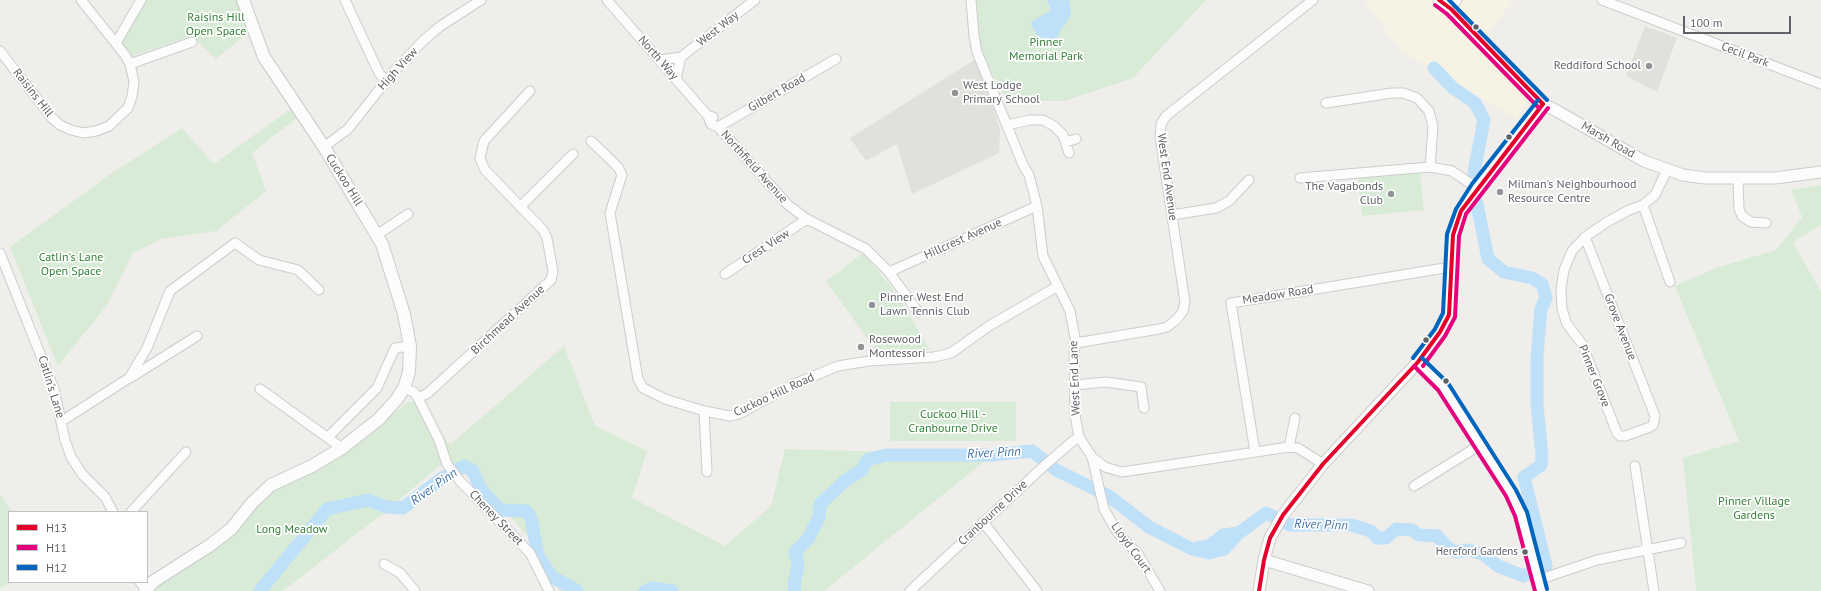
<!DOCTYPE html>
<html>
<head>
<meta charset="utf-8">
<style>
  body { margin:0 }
  #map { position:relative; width:1821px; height:591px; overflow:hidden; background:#efeeea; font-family:"PT Sans",sans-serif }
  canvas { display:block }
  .legend { position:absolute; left:8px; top:511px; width:140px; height:72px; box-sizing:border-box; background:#fff; border:1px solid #bfc1c3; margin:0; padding:5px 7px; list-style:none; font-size:12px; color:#5f6368 }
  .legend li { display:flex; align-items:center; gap:8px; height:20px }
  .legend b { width:20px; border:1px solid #bfc1c3 }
  .scale { position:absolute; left:1683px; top:16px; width:108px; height:18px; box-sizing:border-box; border:2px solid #5f6368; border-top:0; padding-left:5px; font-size:12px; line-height:14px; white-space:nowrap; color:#5f6368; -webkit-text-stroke:3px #fff; paint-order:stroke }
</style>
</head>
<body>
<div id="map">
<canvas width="1821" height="591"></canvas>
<ul class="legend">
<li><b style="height:5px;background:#e4002b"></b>H13</li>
<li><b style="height:5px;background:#e5007d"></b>H11</li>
<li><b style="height:5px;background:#0065bd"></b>H12</li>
</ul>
<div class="scale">100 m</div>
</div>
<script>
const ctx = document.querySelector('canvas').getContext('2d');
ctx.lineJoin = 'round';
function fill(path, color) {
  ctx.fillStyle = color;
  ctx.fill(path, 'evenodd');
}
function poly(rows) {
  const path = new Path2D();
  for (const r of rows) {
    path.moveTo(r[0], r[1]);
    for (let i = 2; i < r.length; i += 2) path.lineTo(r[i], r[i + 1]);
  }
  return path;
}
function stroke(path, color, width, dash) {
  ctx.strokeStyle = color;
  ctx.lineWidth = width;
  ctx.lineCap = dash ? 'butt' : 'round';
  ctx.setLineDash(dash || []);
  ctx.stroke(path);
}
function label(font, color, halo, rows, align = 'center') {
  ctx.font = font + ' "PT Sans",sans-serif';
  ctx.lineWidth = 3.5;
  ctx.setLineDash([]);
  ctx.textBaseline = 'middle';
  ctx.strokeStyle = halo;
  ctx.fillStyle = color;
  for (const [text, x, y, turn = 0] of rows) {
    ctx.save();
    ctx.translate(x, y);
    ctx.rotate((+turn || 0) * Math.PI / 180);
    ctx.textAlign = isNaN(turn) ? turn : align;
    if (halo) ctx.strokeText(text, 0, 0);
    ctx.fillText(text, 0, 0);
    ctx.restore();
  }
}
fill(poly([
  [1364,0,1514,0,1492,27,1479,48,1529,98,1517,119,1401,51]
]), '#f7f3e4');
fill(poly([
  [1645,26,1677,38,1657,92,1626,76],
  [979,57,1000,130,999,153,912,194,897,144,866,161,850,138]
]), '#e2e0da');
fill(poly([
  [146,0,240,0,250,31,216,59,192,36,132,56,121,43],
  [975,0,1206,0,1133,78,1064,101,1007,100,986,62,980,43],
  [292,108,298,117,252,153,266,191,216,231,161,239,133,253,107,305,58,366,10,247,112,173,182,128,214,164],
  [1420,172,1424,210,1362,216,1358,178],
  [1821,185,1821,225,1793,242,1821,292,1821,591,1696,591,1683,458,1739,441,1675,286,1719,267,1776,250,1802,217,1791,190],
  [863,253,889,284,909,314,929,350,874,353,874,341,869,341,826,281],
  [564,346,595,426,647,451,632,498,725,546,771,506,785,449,992,455,824,591,560,591,544,554,464,466,439,466,391,507,283,591,151,591,267,495,296,479,378,427,405,404,412,401,420,404,450,445],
  [890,402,1016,402,1016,441,890,441],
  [0,494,12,512,9,512,9,582,13,582,0,588]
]), '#d8ebd6');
fill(poly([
  [1047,0,1069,0,1071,11,1069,19,1059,32,1057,39,1052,42,1038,36,1033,29,1031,22,1051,10]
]), '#bfe0f9');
stroke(poly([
  [1434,68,1453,88,1475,103,1484,120,1474,172],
  [1197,548,1209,546,1223,535,1239,533],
  [260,591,327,509,368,500,386,507,403,508,441,479,464,466,473,471,480,488,500,510,526,511,531,518,538,555,551,576,577,591],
  [645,591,653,588,672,591],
  [795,591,794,584,798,566,795,552,808,539,819,517,820,504,846,480,862,470,867,460,886,455,992,455,1032,451,1056,470,1109,496,1149,527,1192,549,1209,553,1224,549,1239,533,1266,513,1290,525,1351,525,1371,531,1377,538,1386,538,1396,529,1412,530,1419,535,1437,536,1448,548,1456,552,1469,550,1483,554,1498,566,1523,576,1546,566,1524,477,1541,465,1542,456,1537,405,1537,357,1541,309,1546,298,1542,284,1532,278,1504,272,1488,259,1477,204]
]), '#bfe0f9', 13);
const minor = poly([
  [345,0,379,73,386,81],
  [607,0,708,116,713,117],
  [971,0,974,36,977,52,1023,165,1029,175,1037,206,1043,256,1070,311,1076,343,1074,352,1075,415,1079,437,1092,457,1105,467,1122,472,1289,447,1298,448,1323,464],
  [1602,0,1821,84],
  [1451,9,1457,0],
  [116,43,141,0],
  [0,51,52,118,60,125,71,130,83,133,96,131,109,126,128,108,132,96,134,82,130,64,125,55,81,0],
  [660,60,681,57,755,0],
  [130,64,192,42],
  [676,79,681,57],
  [1326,103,1392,93,1403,93,1417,98,1429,111,1433,126,1430,167],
  [708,116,711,124,718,127,788,205,807,219,866,249,889,272,918,312],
  [1007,125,1030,120,1043,120,1054,126,1063,135,1069,153],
  [718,127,836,59],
  [591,141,618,167,622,175,610,213,638,379,643,388,665,399,704,411,730,416,739,414,792,385,838,366,869,361,934,357,951,353,989,326,1058,286],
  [1066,142,1076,139],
  [324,147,348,129,394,71,424,40,439,27,481,0],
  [1300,178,1430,167,1452,171,1477,188],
  [1738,179,1739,209,1742,216,1751,222,1766,223],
  [1643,205,1670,282],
  [520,207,573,154],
  [1172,215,1216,208,1229,201,1249,180],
  [377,235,408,214],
  [1585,237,1655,416,1653,425,1650,427,1625,436,1620,436,1617,433,1582,344,1567,324,1562,309,1561,289,1564,270,1572,251,1585,237,1607,222,1629,210,1643,205,1655,195,1667,170],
  [0,253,54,389,65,440,71,457,82,474,105,497,113,512],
  [889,272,1037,206],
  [725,274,807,219],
  [1076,343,1159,329,1167,327,1177,319,1183,311,1185,302,1160,137,1161,124,1166,116,1313,0],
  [1418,362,1443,386,1511,493,1521,514,1541,591],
  [130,378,197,336],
  [1074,385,1106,382,1141,387,1144,408],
  [404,388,414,392,418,398,439,440,447,464,460,481,530,553,549,591],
  [260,389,342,448],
  [418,398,428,393,551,280,553,271,547,238,543,230,485,170,480,158,484,141,530,91],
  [704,411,707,472],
  [62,421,129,378,147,348,170,291,235,243,259,260,298,270,319,290],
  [328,437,377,388,395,348,410,346],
  [1289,447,1295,418],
  [1255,452,1231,303,1451,267],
  [1092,457,1104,509,1117,532,1138,554,1160,591],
  [1635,466,1654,591],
  [1414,486,1480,445],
  [131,512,186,452],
  [983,522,1037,591],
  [384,564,400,573,415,591],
  [1538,580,1597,560,1681,543],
  [140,582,146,589],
  [910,591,1044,466,1073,441,1079,437]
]);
const tertiary = poly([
  [1439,0,1451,9,1543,104,1557,111,1644,161,1683,175,1705,178,1775,178,1821,172],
  [1264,560,1368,591],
  [1259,591,1264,560,1270,538,1283,515,1323,464,1418,362,1440,332,1449,315,1453,235,1461,211,1477,188,1543,104]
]);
const secondary = poly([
  [145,591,154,581,209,546,231,529,252,503,271,485,312,466,342,448,379,419,397,399,404,388,409,372,410,346,404,314,382,244,324,147,264,57,243,0]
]);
stroke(minor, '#cbcccc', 11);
stroke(tertiary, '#cbcccc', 13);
stroke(secondary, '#cacacb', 14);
stroke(minor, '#fdfcfc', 9);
stroke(tertiary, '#fdfcfc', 11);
stroke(secondary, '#fdfcfc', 12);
stroke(poly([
  [1439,0,1451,9,1543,104],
  [1259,591,1264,560,1270,538,1283,515,1323,464,1418,362,1440,332,1449,315,1453,235,1461,211,1543,104]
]), '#e4002b', 4);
stroke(poly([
  [1435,5,1447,14,1539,108],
  [1414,366,1438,390,1506,496,1515,516,1535,591],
  [1423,366,1445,336,1455,317,1459,236,1466,214,1548,108]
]), '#e5007d', 4);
stroke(poly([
  [1449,0,1547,100],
  [1413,358,1435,329,1443,313,1447,234,1456,209,1472,184,1538,100],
  [1422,358,1448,383,1516,490,1527,512,1547,589]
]), '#0065bd', 4);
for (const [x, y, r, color] of [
  [1476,27,3.5,"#5f6368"],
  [1649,66,4,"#919496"],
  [955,93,4,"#919496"],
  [1509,137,3.5,"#5f6368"],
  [1500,192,4,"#919496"],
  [1391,194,4,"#919496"],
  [872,305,4,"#919496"],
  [1426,340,3.5,"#5f6368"],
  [861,347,4,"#919496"],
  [1446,381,3.5,"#5f6368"],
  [1525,552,3.5,"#5f6368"]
]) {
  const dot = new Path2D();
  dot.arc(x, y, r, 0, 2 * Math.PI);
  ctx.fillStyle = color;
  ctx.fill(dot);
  stroke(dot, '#fff', 1.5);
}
label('11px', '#5f6368', '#fff', [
  ["Hereford Gardens",1518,552]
], 'right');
label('12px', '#348238', '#fff', [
  ["Raisins Hill",216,18],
  ["Open Space",216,32],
  ["Pinner",1046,43],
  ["Memorial Park",1046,57],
  ["Catlin's Lane",71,258],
  ["Open Space",71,272],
  ["Cuckoo Hill -",953,415],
  ["Cranbourne Drive",953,429],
  ["Pinner Village",1754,502],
  ["Gardens",1754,516],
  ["Long Meadow",292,530]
]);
label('12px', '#5f6368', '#fff', [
  ["West Way",718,29,-38],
  ["Cecil Park",1745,55,21],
  ["North Way",658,58,49],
  ["High View",398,69,-48],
  ["Raisins Hill",33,93,52],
  ["Gilbert Road",777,93,-30],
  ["Marsh Road",1608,140,30],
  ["Northfield Avenue",754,167,48],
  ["West End Avenue",1167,177,82],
  ["Cuckoo Hill",344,180,58],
  ["Hillcrest Avenue",963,239,-24],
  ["Crest View",766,247,-33],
  ["Meadow Road",1278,295,-9],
  ["Birchmead Avenue",508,320,-43],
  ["Grove Avenue",1620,327,69],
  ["Pinner Grove",1594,376,68],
  ["West End Lane",1075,378,-92],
  ["Catlin's Lane",51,387,73],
  ["Cuckoo Hill Road",774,395,-25],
  ["Cranbourne Drive",993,513,-43],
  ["Cheney Street",496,518,46],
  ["Lloyd Court",1131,548,54]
]);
label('12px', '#5f6368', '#fff', [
  ["Reddiford School",1641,66,"right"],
  ["West Lodge",963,86],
  ["Primary School",963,100],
  ["Milman's Neighbourhood",1508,185],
  ["Resource Centre",1508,199],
  ["The Vagabonds",1383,187,"right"],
  ["Club",1383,201,"right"],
  ["Pinner West End",880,298],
  ["Lawn Tennis Club",880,312],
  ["Rosewood",869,340],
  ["Montessori",869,354]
], 'left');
label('italic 13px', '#4174aa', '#fff', [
  ["River Pinn",994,453,-3],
  ["River Pinn",434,487,-35],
  ["River Pinn",1321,525,2]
]);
</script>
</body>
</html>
